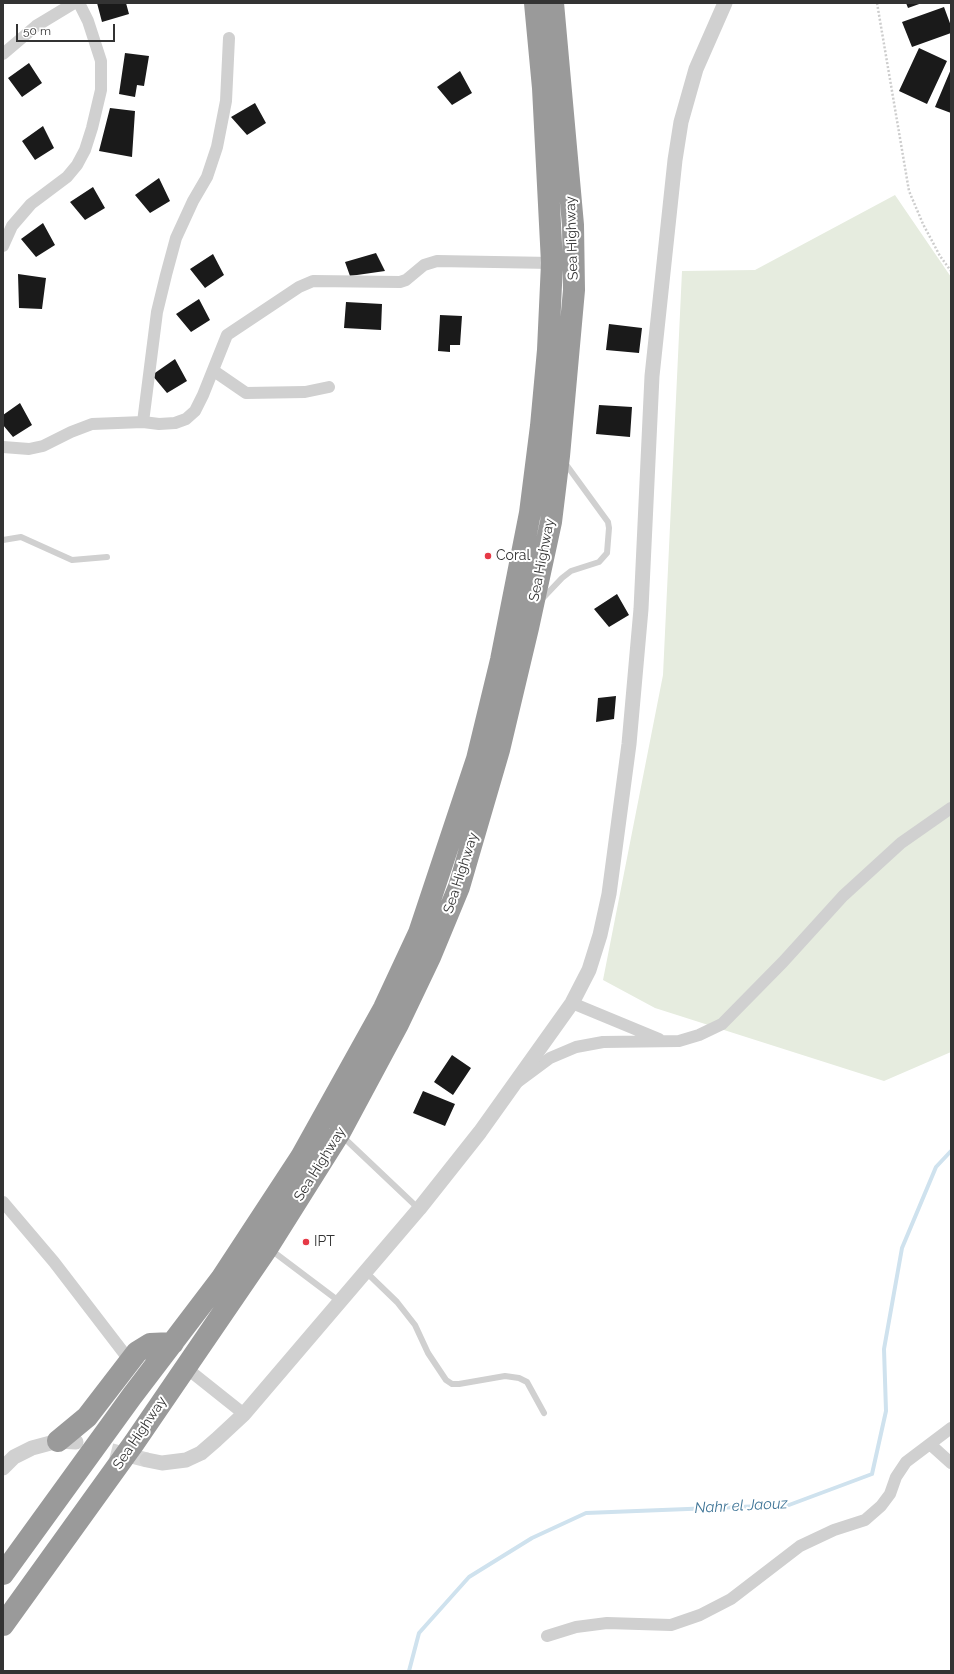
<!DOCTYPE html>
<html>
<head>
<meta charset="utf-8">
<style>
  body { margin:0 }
  #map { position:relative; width:954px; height:1674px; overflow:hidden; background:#fff; font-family:Raleway,sans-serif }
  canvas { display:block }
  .frame { position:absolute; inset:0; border:4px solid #333; pointer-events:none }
  .scale { position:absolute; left:16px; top:24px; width:99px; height:18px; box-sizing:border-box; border:2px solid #333; border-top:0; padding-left:5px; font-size:12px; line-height:14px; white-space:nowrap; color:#333; -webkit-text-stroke:3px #fff; paint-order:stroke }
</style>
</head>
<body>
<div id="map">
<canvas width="954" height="1674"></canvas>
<div class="frame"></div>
<div class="scale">50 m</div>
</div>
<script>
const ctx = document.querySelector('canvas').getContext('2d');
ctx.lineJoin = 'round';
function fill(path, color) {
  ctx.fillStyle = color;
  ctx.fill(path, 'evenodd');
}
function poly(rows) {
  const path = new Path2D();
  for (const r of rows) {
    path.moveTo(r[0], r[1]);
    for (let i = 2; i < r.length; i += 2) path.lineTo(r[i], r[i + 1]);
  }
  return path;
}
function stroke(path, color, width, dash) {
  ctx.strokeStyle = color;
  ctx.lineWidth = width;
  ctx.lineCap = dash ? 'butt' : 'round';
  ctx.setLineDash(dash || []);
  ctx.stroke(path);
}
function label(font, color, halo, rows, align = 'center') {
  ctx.font = font + ' Raleway,sans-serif';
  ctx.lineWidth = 4;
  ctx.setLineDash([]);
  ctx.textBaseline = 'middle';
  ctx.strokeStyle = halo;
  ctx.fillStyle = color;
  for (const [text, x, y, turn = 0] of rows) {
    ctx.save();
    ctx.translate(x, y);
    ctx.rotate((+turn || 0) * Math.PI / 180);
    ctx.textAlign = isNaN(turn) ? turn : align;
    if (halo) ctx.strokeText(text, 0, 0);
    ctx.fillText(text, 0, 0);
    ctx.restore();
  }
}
fill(poly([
  [895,195,951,277,951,1052,884,1081,655,1008,603,980,663,675,682,271,755,270]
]), '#e6ecdf');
stroke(poly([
  [409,1671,419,1633,469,1577,532,1538,586,1513,789,1505,872,1474,886,1411,884,1349,902,1248,936,1167,951,1151]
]), '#cfe2ee', 4);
fill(poly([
  [97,3,126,3,129,14,102,22],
  [906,3,922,3,908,8],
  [944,7,951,26,951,33,912,47,902,22],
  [919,48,947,61,927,104,899,91],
  [125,53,149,56,144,86,137,85,135,97,119,94],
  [29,63,42,83,22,97,8,78],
  [951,69,951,113,935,107],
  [460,71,472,93,452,105,437,87],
  [255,103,266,123,247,135,231,117],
  [110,108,135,111,132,157,99,151],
  [43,126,54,148,35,160,22,141],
  [159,178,170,201,150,213,135,195],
  [93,187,105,208,85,220,70,202],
  [43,223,55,245,36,257,21,239],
  [376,253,385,271,350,276,345,262],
  [213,254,224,275,205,288,190,269],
  [18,274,46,278,42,309,19,308],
  [199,299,210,320,191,332,176,314],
  [346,302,382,304,381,330,344,328],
  [440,315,462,316,460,345,450,345,450,352,438,351],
  [609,324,642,328,639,353,606,350],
  [175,359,187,381,167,393,152,375],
  [20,403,32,425,13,437,3,425,3,415],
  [599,405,632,407,630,437,596,434],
  [617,594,629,615,609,627,594,609],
  [616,696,614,719,596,722,598,698],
  [452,1055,471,1068,453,1095,434,1082],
  [423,1091,455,1104,445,1126,413,1113]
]), '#1a1a1a');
stroke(poly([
  [89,1445,147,1460]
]), '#d6d6d6', 15, [15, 8]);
stroke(poly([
  [877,3,909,191,923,224,940,256,951,271]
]), '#cdcdcd', 2.5, [2, 2]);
stroke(poly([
  [3,540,21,537,72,560,107,557],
  [543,598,562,578,571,571,599,562,607,553,609,528,608,522,565,463],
  [342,1136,419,1209],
  [271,1250,340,1302],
  [366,1272,397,1302,415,1325,428,1353,446,1380,452,1384,459,1384,505,1376,519,1378,527,1382,544,1413]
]), '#d0d0d0', 6);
stroke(poly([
  [3,54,36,26,74,3],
  [3,246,12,226,31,204,67,177,77,165,85,150,92,128,101,90,101,61,88,21,79,3],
  [214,371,246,393,305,392,329,387],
  [143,422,157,312,166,275,176,238,193,201,207,177,217,147,226,101,229,38],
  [3,447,29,449,43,446,71,432,92,424,143,422,159,424,175,423,186,419,195,411,203,395,227,335,299,287,313,281,400,282,406,280,424,265,437,261,552,263],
  [572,1003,659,1039],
  [519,1081,550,1058,576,1047,603,1042,679,1041,699,1035,722,1024,783,962,843,896,901,843,951,808],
  [3,1202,54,1262,130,1361],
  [185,1367,244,1414],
  [931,1445,951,1463],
  [547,1636,576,1627,607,1623,671,1625,700,1615,731,1599,800,1546,834,1530,865,1520,881,1506,890,1494,896,1477,906,1462,951,1428]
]), '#d0d0d0', 12);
stroke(poly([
  [147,1460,162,1463,186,1460,201,1453,216,1440,244,1414,419,1209,480,1132,572,1003,589,970,600,935,609,894,629,744,641,609,652,376,675,160,681,122,696,69,725,3],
  [3,1468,14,1457,32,1448,58,1441,76,1442]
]), '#d0d0d0', 15);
stroke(poly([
  [58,1441,87,1417,137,1352,150,1344,173,1343],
  [3,1574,132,1396,221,1279,301,1157,384,1008,419,933,477,759,501,660,530,513,541,426,548,350,552,263,543,88,535,3],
  [3,1625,134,1443,268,1247,339,1134,398,1024,430,957,459,887,499,750,528,628,551,522,559,456,574,290,573,225,553,3]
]), '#9a9a9a', 22);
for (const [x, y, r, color] of [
  [488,556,4,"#e63946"],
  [306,1242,4,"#e63946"]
]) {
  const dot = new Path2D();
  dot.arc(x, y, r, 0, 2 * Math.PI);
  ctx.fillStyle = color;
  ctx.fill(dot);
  stroke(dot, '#fff', 1.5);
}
label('14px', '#333', '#fff', [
  ["Sea Highway",572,238,-92],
  ["Sea Highway",542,560,-79],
  ["Sea Highway",461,873,-72],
  ["Sea Highway",320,1164,-58],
  ["Sea Highway",140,1433,-56]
]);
label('14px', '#333', '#fff', [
  ["Coral",496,556],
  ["IPT",314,1242]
], 'left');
label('italic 15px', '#3f7597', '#fff', [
  ["Nahr el Jaouz",741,1506,-3]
]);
</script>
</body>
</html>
